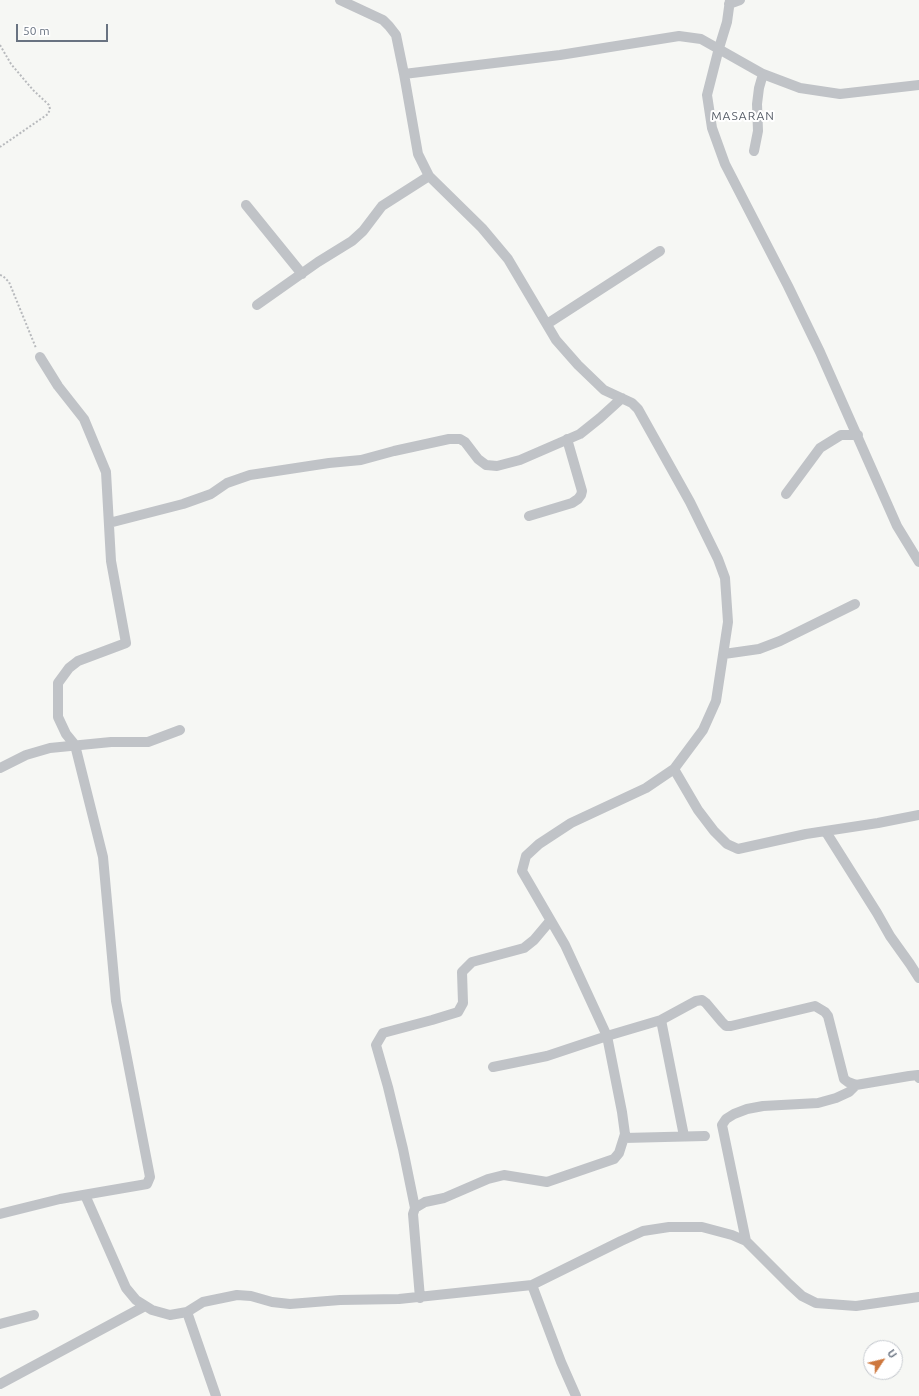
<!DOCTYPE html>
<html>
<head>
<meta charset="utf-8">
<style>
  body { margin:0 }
  #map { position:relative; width:919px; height:1396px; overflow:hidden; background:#f6f7f4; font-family:Ubuntu,sans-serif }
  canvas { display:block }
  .north { position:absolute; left:863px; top:1340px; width:40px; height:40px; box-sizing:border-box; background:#fff; border:1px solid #c3c7cd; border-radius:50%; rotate:55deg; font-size:11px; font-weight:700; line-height:16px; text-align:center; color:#697381 }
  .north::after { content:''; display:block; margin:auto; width:14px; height:18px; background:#ce773d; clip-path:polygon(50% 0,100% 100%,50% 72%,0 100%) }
  .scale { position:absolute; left:16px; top:24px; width:92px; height:18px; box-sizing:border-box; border:2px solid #697381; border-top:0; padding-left:5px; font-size:12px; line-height:14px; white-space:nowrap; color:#697381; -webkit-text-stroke:3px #fff; paint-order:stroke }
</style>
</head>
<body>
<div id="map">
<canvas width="919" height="1396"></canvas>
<div class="north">U</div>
<div class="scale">50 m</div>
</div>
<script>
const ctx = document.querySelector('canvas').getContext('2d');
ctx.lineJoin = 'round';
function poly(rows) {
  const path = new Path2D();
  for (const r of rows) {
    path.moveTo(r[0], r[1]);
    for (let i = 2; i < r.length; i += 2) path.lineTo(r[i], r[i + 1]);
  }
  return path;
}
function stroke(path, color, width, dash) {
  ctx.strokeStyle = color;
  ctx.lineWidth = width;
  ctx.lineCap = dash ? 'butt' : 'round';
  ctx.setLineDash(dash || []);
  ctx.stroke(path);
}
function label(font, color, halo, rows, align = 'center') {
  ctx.font = font + ' Ubuntu,sans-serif';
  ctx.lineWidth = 4;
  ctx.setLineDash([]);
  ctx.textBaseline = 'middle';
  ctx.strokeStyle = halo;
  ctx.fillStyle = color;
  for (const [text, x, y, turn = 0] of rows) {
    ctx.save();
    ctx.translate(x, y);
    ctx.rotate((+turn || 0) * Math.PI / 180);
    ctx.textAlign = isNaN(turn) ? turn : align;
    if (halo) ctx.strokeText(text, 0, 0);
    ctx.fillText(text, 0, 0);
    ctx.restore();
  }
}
stroke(poly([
  [0,45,11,64,33,90,49,105,50,109,48,114,0,147],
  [0,275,3,276,9,282,36,348]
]), '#b8babd', 2, [2, 2]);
stroke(poly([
  [340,0,383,20,389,26,396,35,404,74],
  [730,0,727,22,719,48,707,95,712,128,725,164,788,286,820,352,897,526,919,562],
  [729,4,740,0],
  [754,151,758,131,757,104,759,88,763,74],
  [246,205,302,274],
  [257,305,318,262,352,241,363,231,382,206,429,176],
  [547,324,660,251],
  [786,494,820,448,841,435,858,435],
  [529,516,572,503,578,499,581,495,582,491,567,439],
  [109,523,183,504,211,494,227,483,250,475,329,463,361,460,394,451,449,439,460,439,465,442,478,459,486,465,497,466,520,460,580,434,600,418,622,398],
  [724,654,759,649,780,641,855,604],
  [0,768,26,755,50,748,111,742,148,742,180,730],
  [674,769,698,810,714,831,727,844,738,849,806,834,878,823,919,815],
  [826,832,877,913,890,936,910,964,919,978],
  [493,1067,547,1056,607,1036,661,1020],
  [684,1136,661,1020,696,1001,702,1000,706,1003,722,1022,726,1026,731,1026,815,1006,825,1012,828,1016,844,1079,848,1082,856,1085,909,1076,918,1075,919,1078],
  [624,1138,705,1136],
  [85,1195,126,1288,136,1300,152,1310,170,1315,187,1312,203,1302,237,1295,251,1296,272,1302,290,1304,340,1300,399,1299,532,1285,621,1241,643,1231,669,1227,702,1227,732,1235,746,1241,789,1284,802,1296,816,1303,856,1306,919,1297],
  [415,1208,403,1149,388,1087,376,1045,383,1033,432,1020,458,1012,463,1003,462,972,472,962,524,948,534,940,550,921],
  [0,1214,60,1199,147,1184,150,1177,116,1001,103,857,75,745,66,734,58,717,58,683,69,668,78,661,126,643,111,561,106,472,84,419,58,386,40,357],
  [746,1241,722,1125,726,1119,734,1114,747,1109,763,1106,818,1103,836,1098,849,1092,856,1085],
  [532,1285,561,1362,576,1396],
  [420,1298,413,1214,415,1208,425,1202,444,1198,488,1179,504,1175,547,1182,614,1159,619,1153,625,1134,622,1112,607,1036,565,945,522,871,526,856,539,844,571,823,646,788,674,769,703,730,716,701,728,622,725,578,718,559,690,502,638,409,632,403,604,390,578,365,556,340,508,259,482,228,429,176,418,154,404,74,560,55,679,36,701,39,763,74,800,88,840,94,919,85],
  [187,1312,216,1396],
  [0,1324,34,1315],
  [0,1384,145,1306]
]), '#c0c3c7', 10);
ctx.letterSpacing = '1px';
label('12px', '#565d67', '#fff', [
  ["MASARAN",743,116]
]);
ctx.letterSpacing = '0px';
</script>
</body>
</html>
